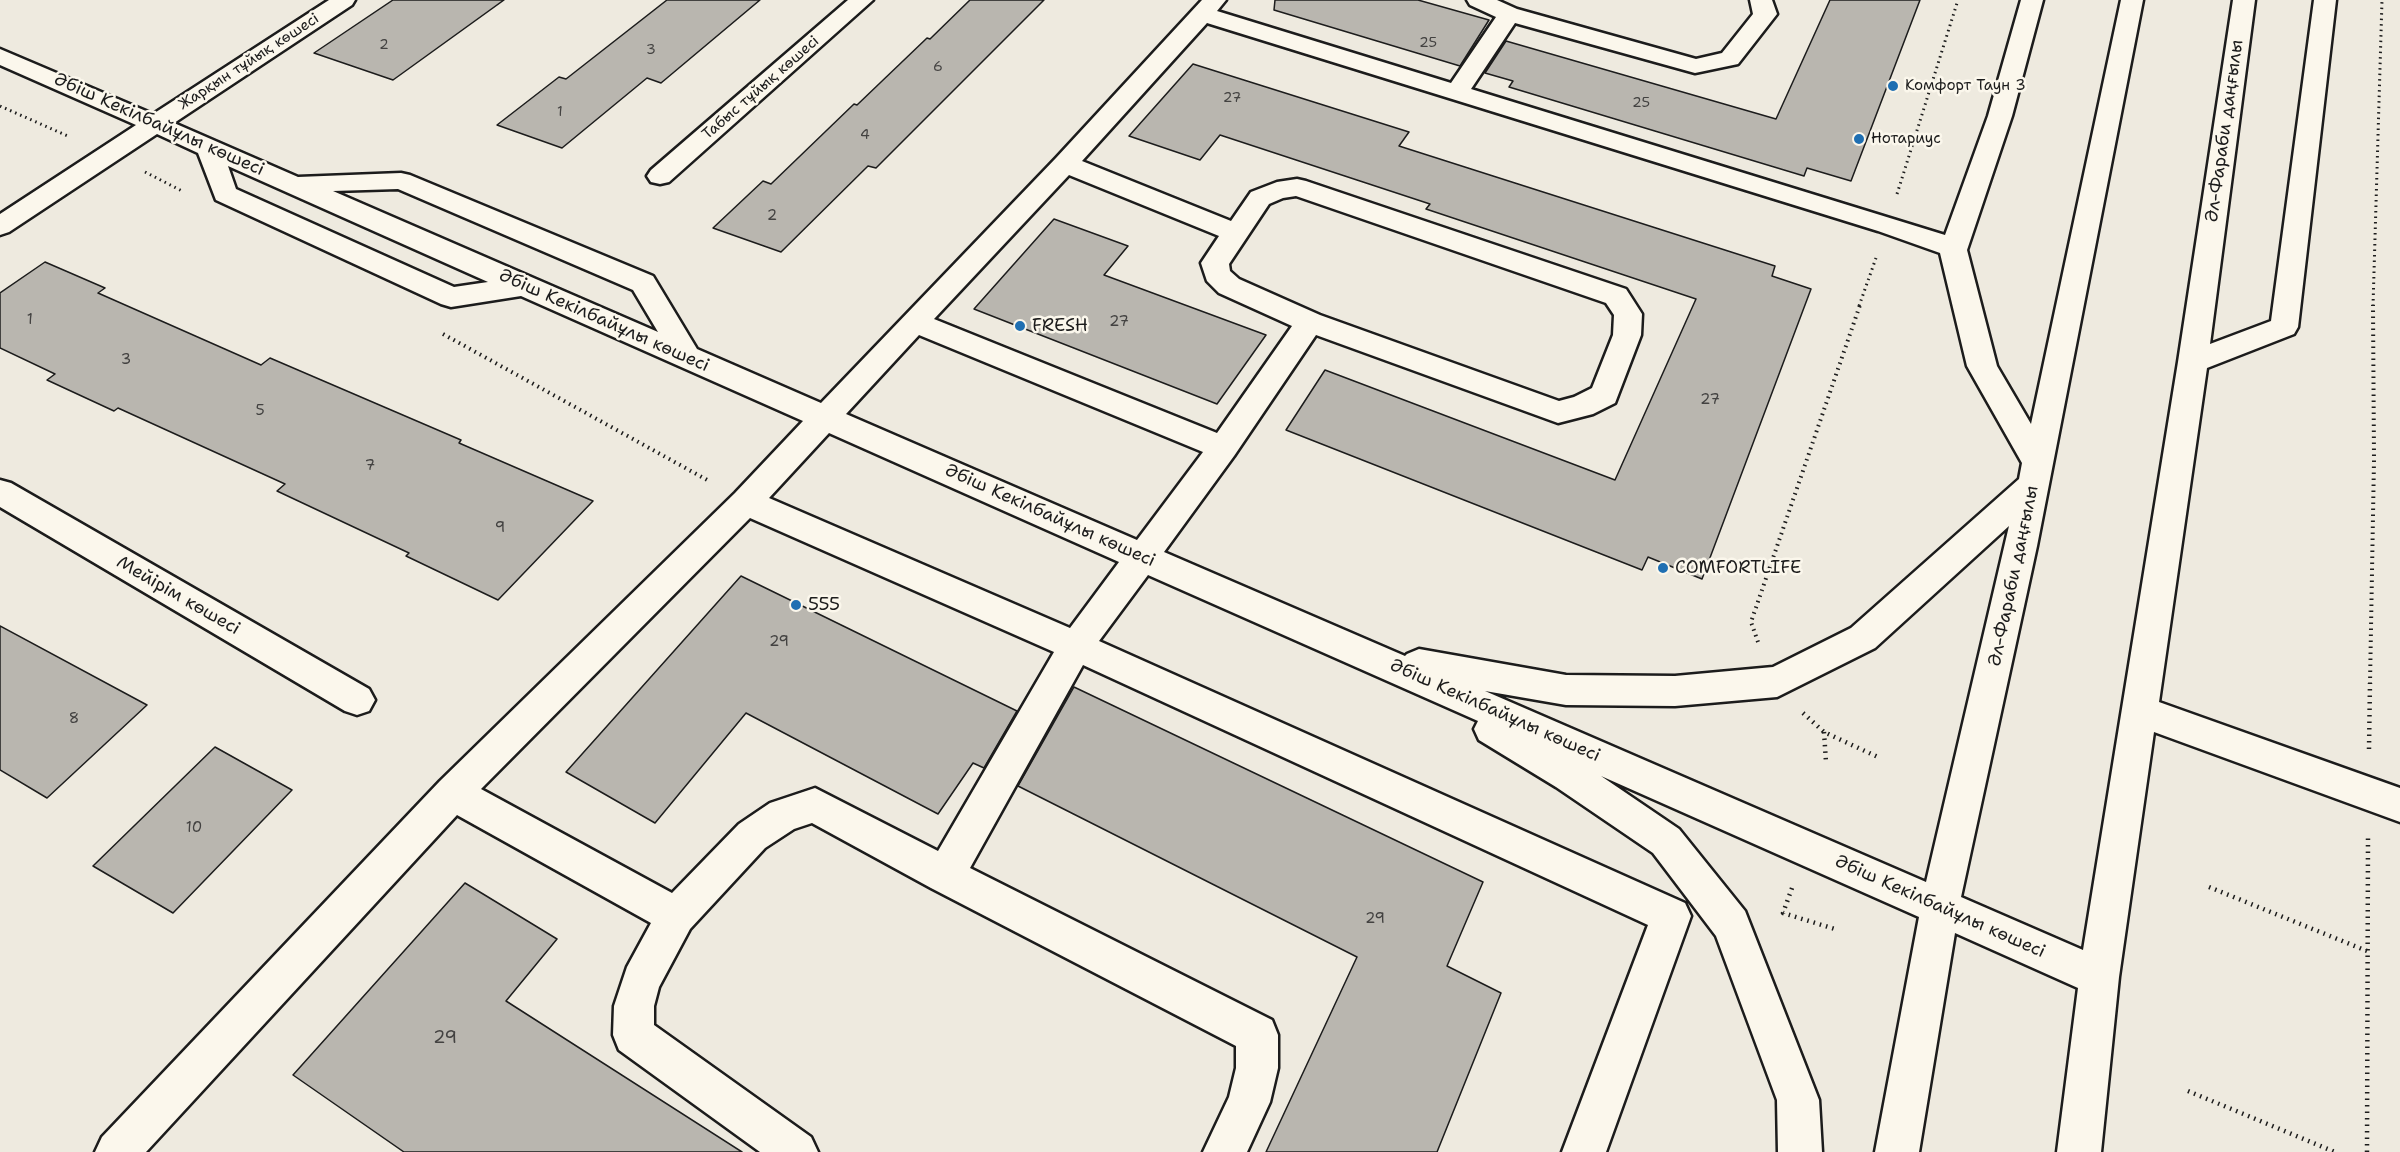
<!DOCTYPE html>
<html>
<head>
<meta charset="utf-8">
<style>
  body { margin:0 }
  canvas { display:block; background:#eeeadf }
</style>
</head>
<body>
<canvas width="2400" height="1152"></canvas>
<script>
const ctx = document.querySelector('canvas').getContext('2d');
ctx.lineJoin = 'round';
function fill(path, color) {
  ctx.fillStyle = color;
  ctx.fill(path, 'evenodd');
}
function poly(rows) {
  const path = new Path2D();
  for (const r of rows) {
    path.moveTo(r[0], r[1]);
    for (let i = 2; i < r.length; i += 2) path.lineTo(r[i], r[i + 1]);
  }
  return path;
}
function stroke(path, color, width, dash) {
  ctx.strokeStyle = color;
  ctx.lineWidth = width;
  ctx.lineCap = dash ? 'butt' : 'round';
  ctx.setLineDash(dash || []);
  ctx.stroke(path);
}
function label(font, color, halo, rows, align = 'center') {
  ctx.font = font + ' "Shantell Sans",sans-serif';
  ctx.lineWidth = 5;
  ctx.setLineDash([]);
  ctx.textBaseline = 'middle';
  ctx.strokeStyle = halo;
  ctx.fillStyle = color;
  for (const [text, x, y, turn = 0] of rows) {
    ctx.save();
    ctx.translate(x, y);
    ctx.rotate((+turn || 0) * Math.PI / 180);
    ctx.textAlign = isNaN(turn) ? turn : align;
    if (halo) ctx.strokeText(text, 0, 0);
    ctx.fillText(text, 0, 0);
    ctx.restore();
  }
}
const building = poly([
  [393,0,504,0,393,80,314,53,393,0],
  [667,0,760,0,661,83,647,78,562,148,497,125,559,77,566,79,667,0],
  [970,0,1044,0,876,168,868,166,781,252,713,228,763,181,771,184,854,104,857,105,927,38,930,39,970,0],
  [1275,0,1418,0,1489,20,1460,66,1274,10,1275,0],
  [1830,0,1920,0,1851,181,1807,168,1804,176,1509,87,1513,81,1485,73,1506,41,1776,119,1830,0],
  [1193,64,1409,132,1399,146,1775,266,1772,276,1811,289,1702,579,1648,557,1642,570,1286,430,1325,370,1615,480,1696,299,1426,209,1430,204,1220,135,1200,160,1129,136,1193,64],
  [1054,219,1128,246,1104,275,1266,335,1217,404,974,309,1054,219],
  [45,262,105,288,98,293,261,365,270,358,461,440,459,443,593,501,498,600,406,556,409,553,277,491,285,484,118,408,114,411,47,380,55,374,0,348,0,293,45,262],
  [741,576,1017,711,984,768,973,763,938,814,746,713,655,823,566,772,741,576],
  [0,626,147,705,47,798,0,770,0,626],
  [1074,687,1483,882,1447,966,1501,993,1437,1152,1266,1152,1357,957,1018,786,1074,687],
  [215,747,292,790,173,913,93,866,215,747],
  [465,883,557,939,506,1001,742,1152,404,1152,293,1075,465,883]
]);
fill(building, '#b9b6af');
stroke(building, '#1c1c1c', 1.5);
const minor = poly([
  [329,0,355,0,352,5,174,123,298,177,401,173,410,175,653,276,697,349,821,403,1056,158,1202,0,1226,0,1217,11,1451,83,1496,17,1470,5,1467,0,1497,0,1517,9,1696,59,1722,53,1753,14,1750,0,1772,0,1777,14,1738,64,1695,73,1515,23,1471,89,1945,235,1988,116,2021,0,2043,0,2012,116,1967,250,1997,366,2031,424,2121,0,2143,0,2037,546,1961,897,2083,950,2178,362,2233,0,2255,0,2210,344,2271,321,2314,0,2336,0,2298,327,2294,334,2207,368,2159,702,2400,788,2400,822,2154,732,2119,977,2101,1152,2057,1152,2078,988,1955,933,1919,1152,1875,1152,1919,917,1601,776,1679,829,1745,911,1819,1100,1822,1152,1778,1152,1777,1100,1716,936,1653,853,1556,787,1479,740,1474,729,1478,721,1148,575,1099,641,1685,903,1691,916,1606,1152,1562,1152,1648,925,1083,665,970,868,1272,1020,1278,1035,1278,1068,1270,1102,1247,1152,1203,1152,1229,1097,1236,1068,1236,1046,931,888,812,823,794,829,765,848,690,929,659,987,654,1006,654,1025,811,1137,818,1152,760,1152,619,1050,613,1035,614,1006,627,967,651,923,457,815,146,1152,95,1152,102,1137,440,781,735,493,803,421,521,296,451,307,441,304,216,200,198,153,157,134,9,232,0,235,0,214,136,125,0,65,0,49,153,114,329,0],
  [1207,23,1878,231,1940,253,1967,366,2022,463,2019,479,1851,628,1773,667,1675,676,1566,675,1419,649,1407,654,1405,656,1164,552,1234,456,1316,335,1558,423,1593,414,1615,403,1641,335,1642,314,1626,289,1306,181,1297,179,1277,182,1251,192,1231,221,1082,161,1207,23],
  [228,166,488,282,454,287,236,189,228,166],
  [1069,175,1219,236,1201,263,1207,281,1219,293,1292,326,1217,433,934,319,1069,175],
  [398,189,633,290,658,332,333,191,398,189],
  [1296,196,1606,303,1614,315,1613,335,1592,388,1574,397,1559,401,1320,315,1239,279,1230,271,1229,264,1269,204,1283,198,1296,196],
  [919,335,1203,452,1137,540,846,414,919,335],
  [829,433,1119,562,1070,628,769,498,829,433],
  [750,518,1054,652,938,851,815,788,770,803,739,824,672,893,481,789,750,518],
  [2009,526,1926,882,1485,691,1566,705,1675,706,1777,697,1875,648,2009,526],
  [848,0,873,0,669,182,660,184,651,182,647,176,651,170,848,0],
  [0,480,11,483,369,689,375,700,369,711,357,715,345,711,0,507,0,480]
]);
stroke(minor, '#1c1c1c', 5);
stroke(poly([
  [0,106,70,137],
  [145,172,184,192],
  [1897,194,1958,0],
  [1859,306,1876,258],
  [2373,306,2382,0]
]), '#1c1c1c', 3, [1.5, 4]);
stroke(poly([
  [443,334,709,481],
  [1758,642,1751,622,1860,305],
  [2370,684,2374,460,2373,305]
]), '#1c1c1c', 4, [1.5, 4.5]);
stroke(poly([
  [1803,713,1824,732,1880,758],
  [1824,732,1826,762],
  [2369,749,2370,683],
  [2209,887,2367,951],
  [1792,888,1783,913,1838,930],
  [2188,1091,2335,1152],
  [2367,1152,2368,838]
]), '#1c1c1c', 4.5, [1.5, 5]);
fill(minor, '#fbf7ec');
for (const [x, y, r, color] of [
  [1893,86,6,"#1f6fb2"],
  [1859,139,6,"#1f6fb2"],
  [1020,326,6,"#1f6fb2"],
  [1663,568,6,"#1f6fb2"],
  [796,605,6,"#1f6fb2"]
]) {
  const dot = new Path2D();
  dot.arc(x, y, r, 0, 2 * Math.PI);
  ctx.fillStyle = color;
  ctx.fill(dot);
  stroke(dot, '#fbf7ec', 2);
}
label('14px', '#434241', null, [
  ["25",1428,43],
  ["2",384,45],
  ["3",651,50],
  ["6",938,67],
  ["27",1232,98],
  ["25",1641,103],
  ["1",560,112],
  ["4",865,135]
]);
label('15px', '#1c1c1c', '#fbf7ec', [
  ["Жарқын тұйық көшесі",249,62,-33],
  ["Табыс тұйық көшесі",761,88,-41]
]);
label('15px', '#1c1c1c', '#fbf7ec', [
  ["Комфорт Таун 3",1905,86],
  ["Нотариус",1871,139]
], 'left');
label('15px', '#434241', null, [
  ["2",772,216],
  ["1",30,320],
  ["27",1119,322],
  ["3",126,360],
  ["27",1710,400],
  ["5",260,411],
  ["7",370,466],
  ["9",500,528],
  ["29",779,642],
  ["8",74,719],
  ["10",194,828],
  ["29",1375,919]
]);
label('18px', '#1c1c1c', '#fbf7ec', [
  ["Әбіш Кекілбайұлы көшесі",159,125,24],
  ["Әл-Фараби даңғылы",2225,131,-82],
  ["Әбіш Кекілбайұлы көшесі",604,321,24],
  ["Әбіш Кекілбайұлы көшесі",1050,516,24],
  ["Әл-Фараби даңғылы",2014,576,-78],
  ["Мейірім көшесі",178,596,30],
  ["Әбіш Кекілбайұлы көшесі",1495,711,24],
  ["Әбіш Кекілбайұлы көшесі",1940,907,24]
]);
label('18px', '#1c1c1c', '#fbf7ec', [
  ["FRESH",1032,326],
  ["COMFORTLIFE",1675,568],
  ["555",808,605]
], 'left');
label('18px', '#434241', null, [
  ["29",445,1038]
]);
</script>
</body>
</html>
